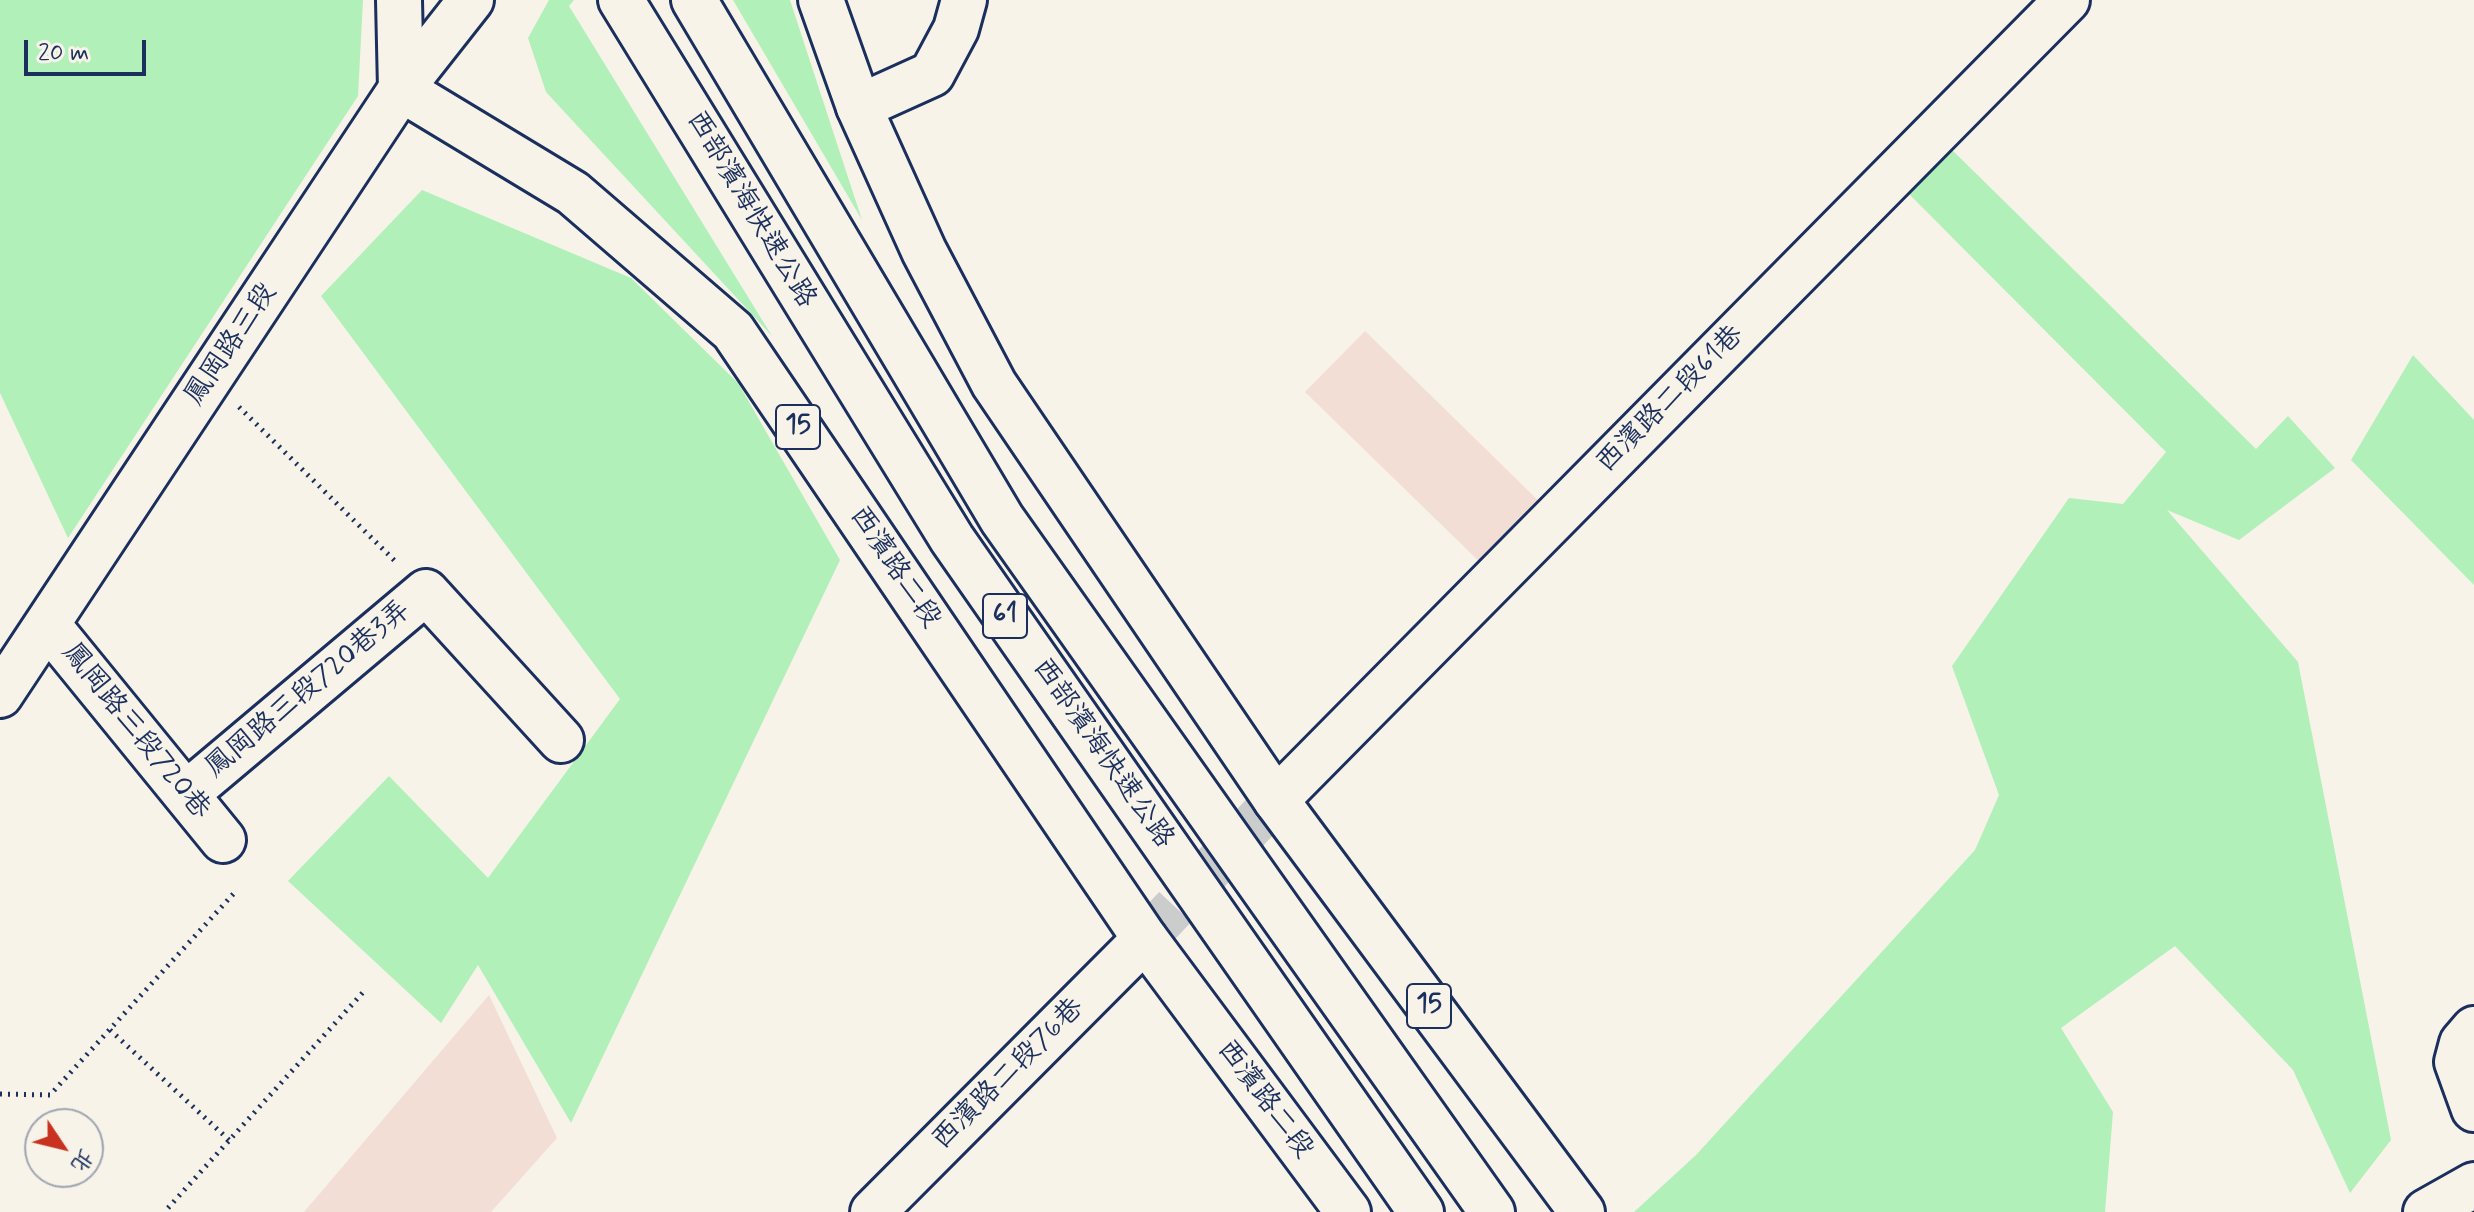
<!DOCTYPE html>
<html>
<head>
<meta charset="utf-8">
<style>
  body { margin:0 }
  #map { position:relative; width:2474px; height:1212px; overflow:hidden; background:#f7f3e8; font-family:Mynerve,"LXGW WenKai TC",sans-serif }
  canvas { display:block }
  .north { position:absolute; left:24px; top:1108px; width:80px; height:80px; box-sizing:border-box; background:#f7f3e8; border:2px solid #9fa5b1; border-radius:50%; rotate:125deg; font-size:22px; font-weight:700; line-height:32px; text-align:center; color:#1b2f5e }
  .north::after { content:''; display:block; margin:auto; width:28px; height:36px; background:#c8321e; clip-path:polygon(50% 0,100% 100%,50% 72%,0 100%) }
  .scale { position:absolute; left:24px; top:40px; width:122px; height:36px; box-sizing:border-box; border:4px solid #1b2f5e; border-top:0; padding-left:10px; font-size:24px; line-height:28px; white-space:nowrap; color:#1b2f5e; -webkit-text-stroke:6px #f7f3e8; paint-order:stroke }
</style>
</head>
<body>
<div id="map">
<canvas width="2474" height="1212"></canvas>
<div class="north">北</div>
<div class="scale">20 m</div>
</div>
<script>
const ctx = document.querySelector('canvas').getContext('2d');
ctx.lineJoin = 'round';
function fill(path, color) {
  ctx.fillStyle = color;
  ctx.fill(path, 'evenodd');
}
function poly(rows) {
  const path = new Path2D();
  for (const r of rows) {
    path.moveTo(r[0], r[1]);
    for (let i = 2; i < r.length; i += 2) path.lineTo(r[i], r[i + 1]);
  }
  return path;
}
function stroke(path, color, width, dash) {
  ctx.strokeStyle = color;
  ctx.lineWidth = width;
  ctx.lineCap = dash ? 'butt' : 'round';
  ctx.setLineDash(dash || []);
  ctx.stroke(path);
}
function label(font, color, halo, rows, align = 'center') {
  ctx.font = font + ' Mynerve,"LXGW WenKai TC",sans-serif';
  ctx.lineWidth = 6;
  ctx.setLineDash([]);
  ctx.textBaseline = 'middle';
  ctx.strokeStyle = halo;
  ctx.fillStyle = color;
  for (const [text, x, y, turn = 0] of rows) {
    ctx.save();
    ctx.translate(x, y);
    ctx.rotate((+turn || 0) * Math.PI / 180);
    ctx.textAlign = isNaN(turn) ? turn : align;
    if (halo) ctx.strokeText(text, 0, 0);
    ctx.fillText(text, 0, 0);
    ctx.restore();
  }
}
fill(poly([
  [1365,331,1548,510,1488,570,1305,392],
  [489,995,557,1138,491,1212,304,1212]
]), '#f2ded5');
fill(poly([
  [0,0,363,0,358,96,68,538,0,393],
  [549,0,574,0,569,6,772,336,546,92,528,38],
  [733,0,790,0,862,220],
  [1945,143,2256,449,2288,416,2335,468,2239,540,2167,510,2298,662,2391,1140,2350,1193,2293,1070,2175,946,2061,1028,2113,1112,2105,1212,1634,1212,1696,1155,1975,850,1999,795,1952,666,2069,498,2123,504,2166,452,1902,187],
  [422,190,631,278,738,383,840,560,571,1123,478,965,441,1023,288,881,389,776,488,878,620,699,321,296],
  [2413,355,2474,420,2474,585,2351,460]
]), '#b1f0b8');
stroke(poly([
  [1145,939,1276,800]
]), '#cbcccc', 44, [44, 22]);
const minor = poly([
  [859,107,932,74,956,29,964,0],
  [47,624,223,840],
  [0,695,401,89,471,0],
  [186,794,426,592,561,740],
  [1276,800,2067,0],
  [2474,1029,2462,1043,2457,1062,2474,1109],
  [873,1212,1145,939],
  [2426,1212,2474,1185]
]);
const major = poly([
  [399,0,401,89,573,193,733,331,1145,939,1348,1212],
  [821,0,859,107,924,251,994,384,1276,800,1582,1212]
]);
const highway = poly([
  [621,0,952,539,1421,1212],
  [694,0,1002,519,1492,1212]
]);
stroke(minor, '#1b2f5e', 50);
stroke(major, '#1b2f5e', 50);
stroke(highway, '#1b2f5e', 50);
stroke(poly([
  [239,407,397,563],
  [110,1030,229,1140],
  [0,1094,50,1095,236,891],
  [168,1208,366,989]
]), '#1b2f5e', 5, [2, 6]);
stroke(minor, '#f7f3e8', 44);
stroke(major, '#f7f3e8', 44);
stroke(highway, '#f7f3e8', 44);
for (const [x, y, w] of [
  [798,427,44],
  [1005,616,44],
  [1429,1006,44]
]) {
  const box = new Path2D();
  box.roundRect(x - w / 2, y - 22, w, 44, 6);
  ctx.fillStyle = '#f7f3e8';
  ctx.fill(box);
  stroke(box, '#1b2f5e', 2);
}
label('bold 26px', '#1b2f5e', null, [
  ["15",798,427],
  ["61",1005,616],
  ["15",1429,1006]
]);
label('28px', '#1b2f5e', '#f7f3e8', [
  ["西部濱海快速公路",750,210,59],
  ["鳳岡路三段",232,345,-56],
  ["西濱路二段61巷",1671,400,-45],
  ["西濱路二段",894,568,56],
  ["鳳岡路三段720巷3弄",309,690,-40],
  ["鳳岡路三段720巷",135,732,51],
  ["西部濱海快速公路",1102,754,55],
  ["西濱路二段76巷",1009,1075,-45],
  ["西濱路二段",1264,1100,53]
]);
</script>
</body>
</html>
